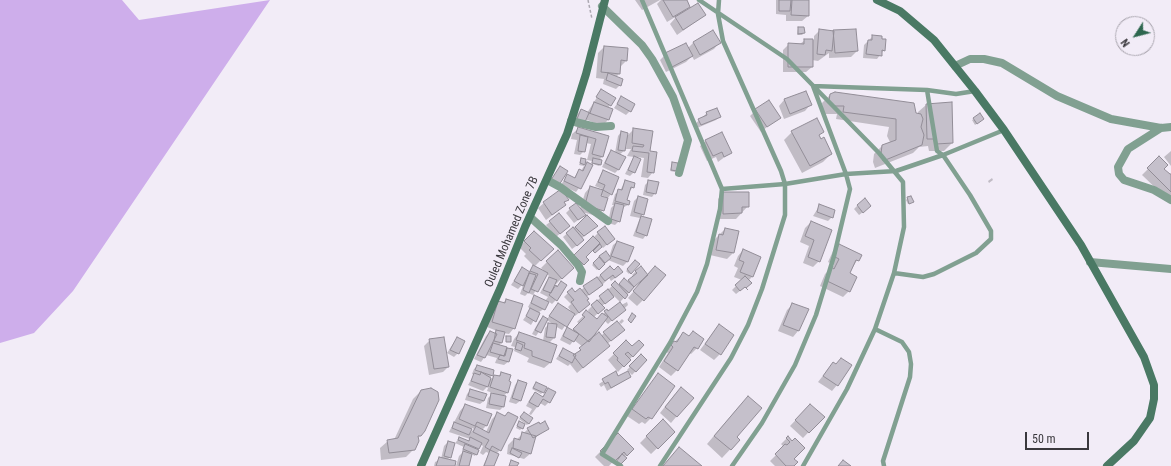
<!DOCTYPE html>
<html>
<head>
<meta charset="utf-8">
<style>
  body { margin:0 }
  #map { position:relative; width:1171px; height:466px; overflow:hidden; background:#f2ecf7; font-family:"Roboto Condensed",sans-serif }
  canvas { display:block }
  .north { position:absolute; left:1115px; top:16px; width:40px; height:40px; box-sizing:border-box; background:#f2ecf7; border:1px solid #a8a4ad; border-radius:50%; rotate:234deg; font-size:11px; font-weight:700; line-height:16px; text-align:center; color:#3a383d }
  .north::after { content:''; display:block; margin:auto; width:14px; height:18px; background:#2e674f; clip-path:polygon(50% 0,100% 100%,50% 72%,0 100%) }
  .scale { position:absolute; left:1025px; top:432px; width:64px; height:18px; box-sizing:border-box; border:2px solid #3a383d; border-top:0; padding-left:5px; font-size:12px; line-height:14px; white-space:nowrap; color:#3a383d; -webkit-text-stroke:3px #f2ecf7; paint-order:stroke }
</style>
</head>
<body>
<div id="map">
<canvas width="1171" height="466"></canvas>
<div class="north">N</div>
<div class="scale">50 m</div>
</div>
<script>
const ctx = document.querySelector('canvas').getContext('2d');
ctx.lineJoin = 'round';
function fill(path, color) {
  ctx.fillStyle = color;
  ctx.fill(path, 'evenodd');
}
function poly(rows) {
  const path = new Path2D();
  for (const r of rows) {
    path.moveTo(r[0], r[1]);
    for (let i = 2; i < r.length; i += 2) path.lineTo(r[i], r[i + 1]);
  }
  return path;
}
function stroke(path, color, width, dash) {
  ctx.strokeStyle = color;
  ctx.lineWidth = width;
  ctx.lineCap = dash ? 'butt' : 'round';
  ctx.setLineDash(dash || []);
  ctx.stroke(path);
}
function label(font, color, halo, rows, align = 'center') {
  ctx.font = font + ' "Roboto Condensed",sans-serif';
  ctx.lineWidth = 4;
  ctx.setLineDash([]);
  ctx.textBaseline = 'middle';
  ctx.strokeStyle = halo;
  ctx.fillStyle = color;
  for (const [text, x, y, turn = 0] of rows) {
    ctx.save();
    ctx.translate(x, y);
    ctx.rotate((+turn || 0) * Math.PI / 180);
    ctx.textAlign = isNaN(turn) ? turn : align;
    if (halo) ctx.strokeText(text, 0, 0);
    ctx.fillText(text, 0, 0);
    ctx.restore();
  }
}
fill(poly([
  [0,0,122,0,139,20,270,0,73,291,34,333,0,343]
]), '#ceaeeb');
fill(poly([
  [635,0,660,0,642,10],
  [661,0,686,0,689,6,684,12,705,15,677,35,670,24,677,16,667,22,657,4],
  [776,0,808,0,808,16,802,21,786,21,786,15,776,14],
  [798,28,804,33,802,35,797,35],
  [820,30,833,32,857,51,851,57,829,58,829,53,818,61,812,60,812,67,806,72,783,72,783,50,789,44,800,44,805,40,814,40,814,36],
  [713,32,719,43,714,49,694,60,692,56,686,62,666,72,660,60,666,54,688,48,693,43],
  [873,36,884,50,877,59,863,58,864,45],
  [604,47,626,61,620,67,619,74,616,77,620,85,616,89,603,84,604,79,596,78,598,53],
  [601,91,614,99,608,108,612,109,608,120,602,126,585,119,578,128,608,137,602,157,599,160,601,164,599,166,593,164,588,176,576,192,561,185,567,175,574,178,579,170,581,171,584,166,579,165,581,159,585,160,584,167,587,163,591,165,592,161,587,160,591,144,586,143,584,151,580,155,574,154,577,140,571,139,572,134,579,128,572,125,575,116,581,110,587,113],
  [830,95,918,115,918,112,926,105,951,103,952,143,944,151,929,151,928,146,919,147,913,153,875,168,873,162,874,154,882,146,890,142,887,136,889,127,836,119,837,114,823,114,822,103],
  [621,98,630,111,626,115,614,108],
  [784,100,810,105,805,111,784,119,779,106],
  [756,110,779,117,761,132,750,116],
  [707,113,720,116,716,120,697,128,695,124],
  [974,119,981,121,975,125,972,120],
  [634,129,649,152,653,172,648,178,641,177,644,158,636,157,634,172,630,176,625,174,634,157,627,156,631,149,626,149,627,140,626,140,624,151,619,155,618,170,615,173,602,167,608,155,611,151,615,153,618,136,621,132,626,137],
  [792,132,822,132,818,136,831,154,823,162,802,173,784,140],
  [706,141,730,153,718,162,716,157,707,161,700,146],
  [1171,151,1171,166,1164,157],
  [1159,158,1162,169,1171,175,1171,197,1168,200,1142,175],
  [672,163,676,170,675,172,670,171],
  [603,171,611,194,608,198,601,195,603,210,597,216,582,212,581,218,574,223,566,213,570,209,580,209,585,193,590,187,601,191,602,189,595,186],
  [992,178,993,180,989,183,988,181],
  [625,181,633,187,629,192,626,201,628,205,622,208,619,221,615,225,608,223,611,208,614,205,612,205,615,194,620,191],
  [649,181,655,193,652,197,643,195,645,185],
  [723,193,748,206,736,219,718,219,718,199],
  [638,197,643,214,641,217,651,220,646,235,643,239,633,236,640,218,630,216,634,201],
  [908,198,912,202,908,204,906,200],
  [567,199,559,210,546,220,538,208,544,203],
  [820,205,832,217,828,221,813,216],
  [857,206,866,210,859,215,854,209],
  [587,216,593,229,581,239,579,244,572,249,563,237],
  [550,222,569,226,556,237,546,225],
  [811,222,819,261,813,267,803,263,809,246,800,242,805,228],
  [604,227,610,242,603,248,601,246,593,254,601,245,599,243,585,257,588,260,580,268,571,260],
  [725,229,738,231,733,253,727,259,710,255,713,241],
  [534,232,552,249,534,267,545,272,541,268,558,251,567,273,556,284,554,282,550,294,561,283,556,300,552,304,548,301,544,309,539,312,531,325,523,320,531,309,528,307,534,296,545,301,548,297,540,293,546,282,550,277,546,273,533,295,528,293,525,296,520,294,524,283,518,289,511,285,522,269,529,272,534,266,524,256,526,254,519,247],
  [617,242,633,248,627,262,623,266,608,260,597,270,592,265,605,252,609,257,613,245],
  [743,250,752,277,748,281,750,283,736,294,732,290,742,280,734,277,738,268,734,266,738,256],
  [833,251,860,255,849,274,849,291,843,297,820,286,825,274,834,265,828,262],
  [635,262,638,264,629,274,626,271],
  [610,268,618,276,611,281,609,278,598,289,586,297,585,308,575,316,574,314,562,330,555,326,554,338,550,342,544,341,550,363,544,368,527,362,529,358,514,351,515,347,511,346,514,339,519,333,543,341,545,328,549,324,554,325,547,320,536,336,532,334,539,321,543,317,547,319,558,304,573,314,568,307,571,304,564,297,568,293,575,294,581,290],
  [636,271,647,276,643,300,637,306,628,298,645,278,644,277,620,302,614,296,602,306,603,308,594,317,597,320,607,310,608,312,627,302,628,305,608,324,604,320,589,339,601,336,604,333,620,334,607,344,603,351,577,373,570,364,568,366,556,359,563,349,575,355,583,347,574,340,570,345,560,340,564,332,568,329,572,331,580,324,577,322,587,312,590,315,588,310,615,283,618,286,620,283,627,282,634,277,632,275],
  [507,300,514,328,509,334,503,333,501,343,499,346,511,350,508,362,504,365,495,363,497,358,486,355,481,362,474,359,486,336,490,332,494,334,497,331,487,327,493,308],
  [793,304,807,310,798,331,793,337,778,331,787,310],
  [622,319,624,321,621,324,619,322],
  [719,325,720,354,714,360,700,350],
  [693,332,697,348,691,354,689,353,677,370,671,376,659,367,668,353,666,352,668,348,683,334,688,337],
  [457,338,458,353,454,357,447,353],
  [430,340,448,367,443,372,429,375,424,346],
  [626,342,632,348,643,345,618,372,608,360],
  [641,355,646,360,632,375,627,370],
  [833,363,837,385,832,391,818,382],
  [477,366,492,375,489,379,491,379,494,376,498,377,501,373,510,383,507,393,503,396,504,406,500,410,486,408,488,398,493,393,487,391,489,385,483,391,468,385,474,375,472,374,474,369],
  [615,373,618,378,630,377,607,391,604,385,601,387,599,384],
  [658,375,651,418,645,424,642,422,639,424,627,416],
  [518,381,520,401,516,404,509,402,515,385],
  [536,383,543,392,541,394,532,389],
  [548,389,554,393,549,402,545,406,540,403,531,415,529,414,532,409,526,406,531,397,535,393,542,397],
  [471,390,484,401,480,404,465,400,467,394],
  [421,391,425,430,419,437,419,435,413,437,419,437,414,449,406,457,381,460,380,448,388,441,394,440,413,399],
  [675,394,692,398,671,423,660,413],
  [465,405,486,426,482,430,486,432,492,419,498,413,500,450,496,454,493,466,483,466,489,453,486,452,483,455,480,453,483,446,480,444,476,450,476,454,475,456,471,454,468,466,456,466,459,456,464,451,462,450,464,447,455,443,456,442,459,438,467,442,470,439,449,432,460,411],
  [472,428,474,429,469,434,470,430],
  [740,405,735,437,739,440,722,458,707,444],
  [810,405,823,417,803,438,790,426],
  [523,414,529,423,527,425,519,419],
  [663,420,674,432,651,454,640,443],
  [519,422,522,428,520,430,516,428],
  [540,425,548,428,535,438,530,454,524,459,507,454,508,445,514,439,516,440,528,429],
  [618,434,633,449,624,457,619,459,617,457,609,466,604,466,595,457],
  [788,437,792,442,792,466,775,466,770,461,784,447,781,444],
  [448,442,450,457,447,460,454,466,434,466,435,462,441,459,444,446]
]), '#0003');
const building = poly([
  [663,0,687,0,690,7,673,17,663,0],
  [779,0,791,0,790,11,779,11,779,0],
  [792,0,809,0,809,16,791,15,792,0],
  [698,3,706,15,683,30,675,17,698,3],
  [798,27,804,27,805,33,798,34,798,27],
  [819,29,834,31,832,51,826,50,825,55,817,54,819,29],
  [856,29,858,51,835,53,833,30,856,29],
  [713,30,721,43,700,55,693,42,713,30],
  [872,35,882,36,882,39,886,39,885,51,882,50,882,56,866,54,868,40,872,40,872,35],
  [804,39,813,39,813,67,788,67,788,43,804,44,804,39],
  [686,43,693,56,672,67,665,53,686,43],
  [604,46,628,48,627,61,621,60,620,74,601,72,604,46],
  [608,73,623,79,621,86,606,80,608,73],
  [601,89,616,98,611,106,596,97,601,89],
  [806,91,812,105,790,114,784,99,806,91],
  [835,92,914,103,916,113,921,114,923,119,921,127,924,135,922,145,883,161,881,154,882,145,896,140,896,119,843,112,844,106,831,106,829,101,830,94,835,92],
  [621,96,635,104,631,112,617,104,621,96],
  [769,100,781,118,767,127,755,109,769,100],
  [594,102,613,109,609,120,589,113,585,122,577,119,581,109,590,113,594,102],
  [952,102,953,143,936,144,936,139,927,139,926,104,952,102],
  [717,108,721,117,701,125,698,119,707,115,706,112,717,108],
  [980,113,984,119,977,124,973,118,980,113],
  [817,118,824,132,819,135,821,139,824,137,832,154,810,166,791,131,817,118],
  [578,127,609,136,603,157,592,154,596,139,576,133,578,127],
  [633,128,653,131,650,151,657,152,654,173,647,172,649,153,632,151,633,146,643,147,644,145,632,143,633,128],
  [621,131,628,133,625,151,618,150,621,131],
  [722,132,732,153,724,157,722,152,713,156,705,140,722,132],
  [580,135,588,137,585,152,578,151,580,135],
  [611,150,626,157,619,170,605,163,611,150],
  [634,156,641,159,635,173,628,170,634,156],
  [1159,156,1168,165,1164,169,1170,174,1171,174,1171,192,1147,168,1159,156],
  [581,158,586,159,585,165,580,163,581,158],
  [593,158,602,160,601,165,592,163,593,158],
  [587,162,593,165,581,189,564,181,567,174,575,178,579,169,583,171,587,162],
  [672,162,678,163,677,171,671,170,672,162],
  [560,166,568,171,559,185,551,180,560,166],
  [603,170,619,177,612,195,603,190,605,185,598,182,603,170],
  [625,180,635,183,634,188,631,187,627,200,630,201,629,205,615,201,618,189,622,190,625,180],
  [648,180,659,182,656,194,646,192,648,180],
  [590,186,603,190,601,196,608,198,604,211,585,205,590,186],
  [561,189,569,200,564,202,566,205,552,215,543,202,561,189],
  [723,192,749,192,749,207,742,207,742,213,723,214,723,192],
  [638,196,648,199,644,215,634,212,638,196],
  [911,196,914,202,909,204,907,197,911,196],
  [865,198,871,206,863,213,857,205,865,198],
  [576,203,586,215,578,220,569,208,576,203],
  [615,203,624,205,620,222,611,219,615,203],
  [819,204,835,210,833,218,817,212,819,204],
  [559,213,570,226,560,234,549,221,559,213],
  [587,215,598,226,584,236,575,227,587,215],
  [641,216,652,219,647,236,636,232,641,216],
  [811,221,832,230,820,262,808,257,814,240,805,236,811,221],
  [605,226,615,239,607,245,597,232,605,226],
  [573,227,584,240,577,246,566,233,573,227],
  [725,228,739,231,734,253,716,250,719,234,723,235,725,228],
  [534,231,554,249,541,261,529,250,531,248,524,241,534,231],
  [593,236,600,243,586,257,589,260,584,265,574,255,593,236],
  [617,241,634,247,628,262,611,256,617,241],
  [600,244,602,247,595,253,593,251,600,244],
  [839,244,862,255,859,261,856,260,850,273,857,277,850,292,825,280,831,267,834,269,839,259,833,256,839,244],
  [743,249,761,257,753,277,740,272,744,262,739,260,743,249],
  [558,250,574,268,562,279,546,261,558,250],
  [606,251,611,258,605,263,599,256,606,251],
  [599,257,605,264,599,270,593,263,599,257],
  [635,260,640,264,631,274,627,269,635,260],
  [533,265,548,273,538,292,531,289,538,274,530,271,533,265],
  [610,266,614,270,618,266,623,272,615,278,613,275,605,281,600,275,610,266],
  [641,266,648,275,634,287,628,280,637,273,635,271,641,266],
  [655,266,666,275,644,301,633,291,655,266],
  [522,267,530,272,523,286,514,281,522,267],
  [529,273,536,275,529,293,523,290,529,273],
  [745,276,752,283,746,288,748,290,745,287,740,291,735,285,745,276],
  [549,277,557,280,551,293,543,290,549,277],
  [597,277,603,285,589,295,583,286,597,277],
  [624,278,634,287,629,293,619,284,624,278],
  [561,281,567,285,557,301,549,295,556,285,557,287,561,281],
  [615,281,628,295,625,299,611,285,615,281],
  [572,288,575,292,580,288,589,299,587,300,590,304,579,313,571,302,574,300,567,292,572,288],
  [608,289,614,297,605,304,599,296,608,289],
  [534,295,549,302,545,310,531,303,534,295],
  [506,299,523,304,515,329,492,322,498,301,505,303,506,299],
  [597,300,605,308,598,314,591,305,597,300],
  [620,302,626,310,612,321,604,311,607,309,608,311,620,302],
  [558,303,575,314,567,327,549,316,558,303],
  [792,303,809,309,799,331,783,325,792,303],
  [530,308,540,313,536,322,526,316,530,308],
  [586,310,597,319,602,313,608,317,589,342,573,329,585,317,582,315,586,310],
  [632,313,636,316,631,323,628,320,632,313],
  [543,316,548,319,541,333,535,330,543,316],
  [617,321,625,330,611,341,603,332,617,321],
  [548,323,557,324,555,338,546,337,548,323],
  [719,324,734,335,721,355,705,344,719,324],
  [567,327,579,334,574,342,563,336,567,327],
  [496,330,505,332,502,343,494,341,496,330],
  [490,331,497,334,485,358,477,355,490,331],
  [693,331,704,339,698,349,694,347,678,371,664,361,673,347,671,345,674,341,677,342,683,332,689,336,693,331],
  [519,332,557,345,551,363,532,356,532,351,524,348,525,343,516,340,519,332],
  [599,332,610,346,583,368,573,355,581,350,579,348,599,332],
  [506,336,511,336,511,342,506,342,506,336],
  [444,337,449,367,434,369,429,339,444,337],
  [457,337,465,341,459,354,450,350,457,337],
  [626,340,632,346,639,340,644,345,633,357,628,352,625,354,631,360,624,367,617,360,618,358,613,353,626,340],
  [517,342,523,345,521,351,515,349,517,342],
  [493,343,507,347,504,356,490,352,493,343],
  [507,348,513,349,509,362,498,359,500,355,505,356,507,348],
  [563,348,576,355,572,363,559,356,563,348],
  [641,354,647,360,636,372,629,366,641,354],
  [841,358,852,365,838,386,823,376,833,362,836,364,841,358],
  [477,365,494,370,493,376,475,370,477,365],
  [616,371,618,376,628,371,631,377,611,388,608,382,605,384,602,379,616,371],
  [481,372,491,378,488,387,471,381,474,373,480,375,481,372],
  [501,372,511,375,509,381,511,382,508,393,490,387,494,375,500,376,501,372],
  [658,373,675,386,652,419,648,417,646,419,632,409,658,373],
  [518,380,527,383,521,401,512,398,518,380],
  [536,382,547,387,544,393,533,388,536,382],
  [681,387,694,398,677,417,665,407,681,387],
  [431,388,438,392,439,400,425,431,421,436,418,436,419,441,415,450,389,453,387,440,398,438,421,390,431,388],
  [548,388,556,392,550,403,543,399,538,407,529,402,535,392,543,397,548,388],
  [470,389,487,394,484,401,468,396,470,389],
  [491,393,506,396,504,407,489,404,491,393],
  [748,396,762,408,737,437,740,440,731,450,714,436,748,396],
  [465,404,492,414,487,426,477,422,475,426,459,419,465,404],
  [810,404,825,417,809,433,795,420,810,404],
  [497,412,505,416,508,412,518,417,501,451,492,446,490,450,485,447,489,440,473,432,476,426,489,433,497,412],
  [524,412,533,418,529,424,520,417,524,412],
  [663,419,675,432,658,449,646,436,663,419],
  [519,421,525,424,523,429,517,426,519,421],
  [545,421,549,429,533,438,527,428,539,422,540,424,545,421],
  [454,422,472,429,469,435,452,428,454,422],
  [522,432,536,436,531,454,513,448,514,438,520,440,522,432],
  [618,433,634,449,627,456,624,452,613,463,600,451,618,433],
  [788,436,792,441,795,438,805,448,794,459,798,462,794,466,786,466,775,454,785,444,787,445,790,442,786,438,788,436],
  [459,437,469,441,470,437,482,443,479,449,458,440,459,437],
  [448,441,455,443,451,458,444,456,448,441],
  [465,444,479,450,477,455,463,449,465,444],
  [679,447,702,466,663,466,679,447],
  [512,448,522,453,519,458,510,453,512,448],
  [490,450,499,454,494,466,484,466,490,450],
  [463,451,472,454,469,466,459,466,463,451],
  [622,454,627,458,620,465,616,462,622,454],
  [439,457,456,461,455,466,436,466,439,457],
  [511,460,519,463,517,466,509,466,511,460],
  [843,460,851,466,838,466,843,460]
]);
fill(building, '#c5c0cb');
stroke(building, '#928d97', 1);
stroke(poly([
  [588,0,592,19]
]), '#aca8b1', 1.5, [3, 2]);
stroke(poly([
  [699,0,787,59,879,153,903,182,904,227,894,273,875,329,847,389,803,466],
  [722,189,785,184,846,174,896,171,943,155,1004,130],
  [894,273,923,277,934,274,976,253,991,239,991,231,970,195,943,155,937,151,927,90],
  [875,329,902,342,909,352,911,364,910,377,883,461,884,466],
  [621,466,602,454,670,343,697,292,707,264,720,209,722,189,642,0],
  [660,466,731,358,748,325,762,289,785,215,785,184,781,171,723,41,718,14,719,0],
  [732,466,762,423,795,365,816,315,834,256,850,189,846,174,813,86,927,90,956,94,975,91]
]), '#81a091', 4.5);
stroke(poly([
  [602,6,642,45,652,59,673,97,688,140,679,173],
  [955,66,970,59,984,59,1002,63,1057,96,1111,119,1161,128,1171,127],
  [571,121,596,127,611,126],
  [1161,128,1128,149,1118,167,1119,174,1124,180,1154,190,1171,200],
  [547,180,560,187,608,221],
  [530,217,561,245,578,265,582,272,580,281],
  [1090,262,1171,269]
]), '#81a091', 8);
stroke(poly([
  [877,0,900,11,934,40,975,91,1004,130,1081,245,1144,357,1154,385,1154,399,1150,418,1134,441,1107,466],
  [421,466,500,289,525,227,567,134,586,74,605,0]
]), '#4a7964', 8);
label('12px', '#3a383d', '#f2ecf7', [
  ["Ouled Mohamed Zone 7B",512,232,-67]
]);
</script>
</body>
</html>
